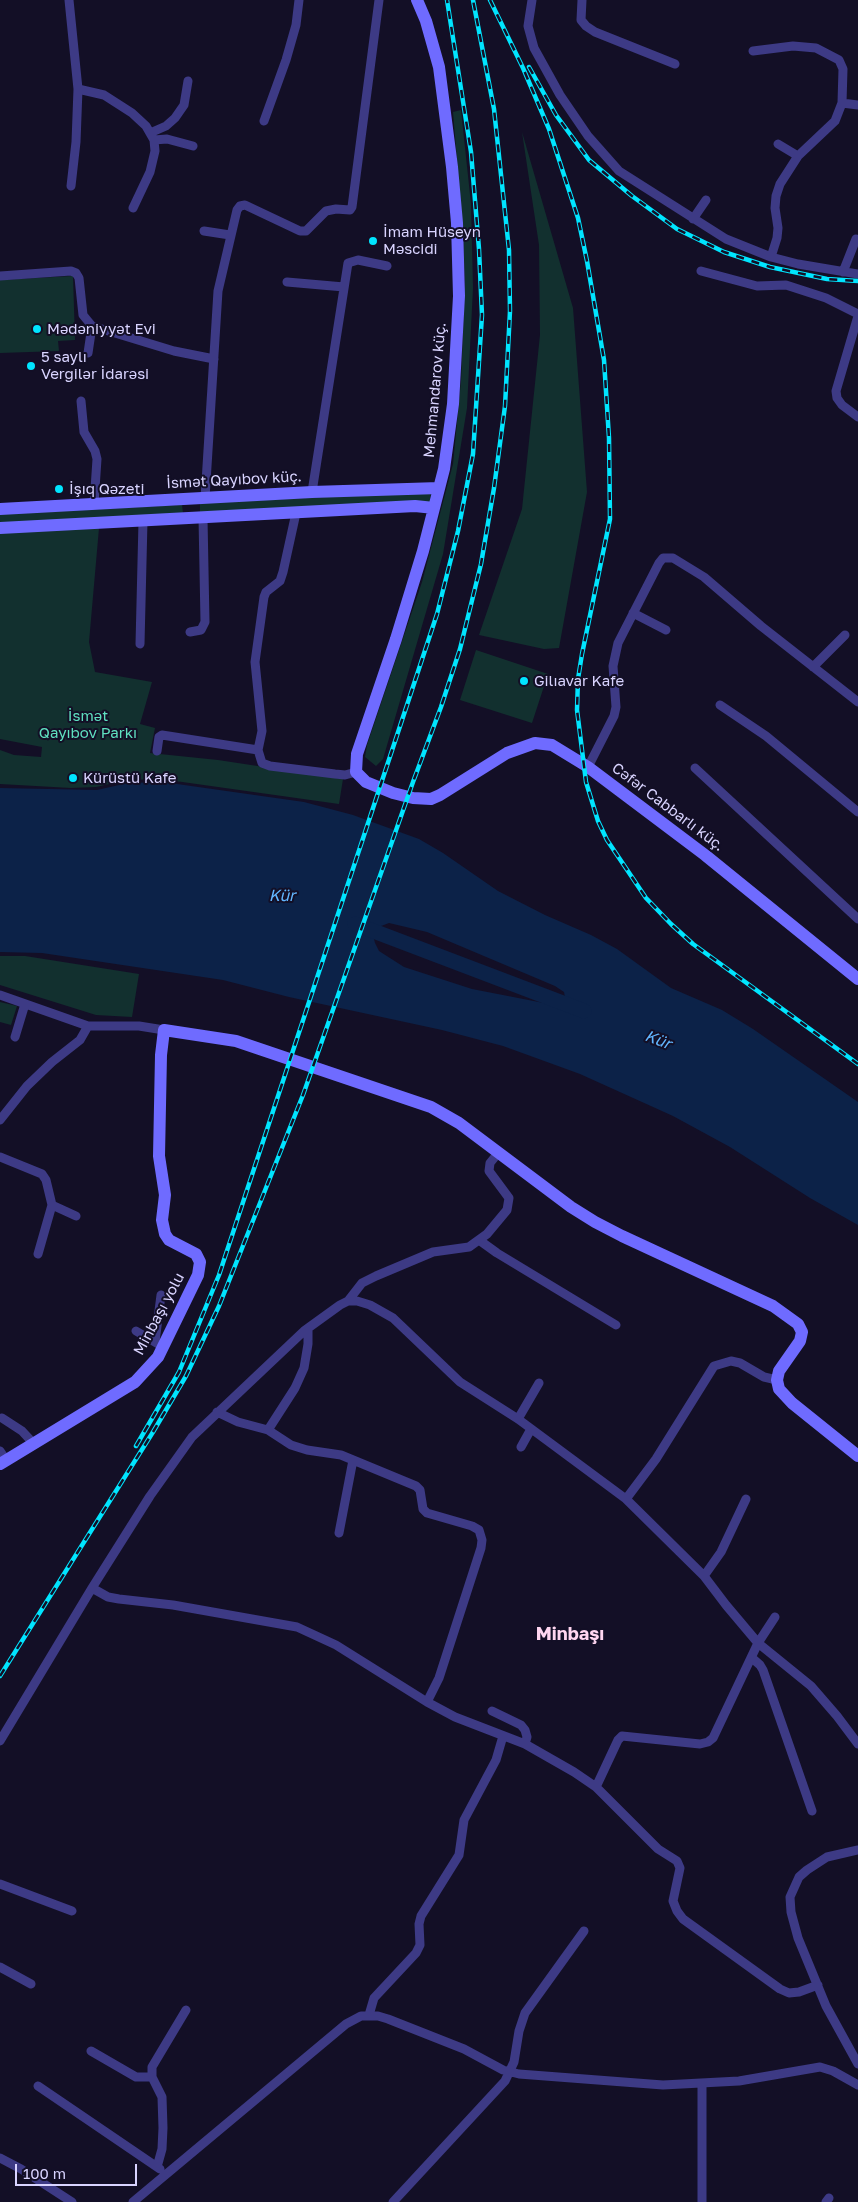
<!DOCTYPE html>
<html>
<head>
<meta charset="utf-8">
<style>
  body { margin:0 }
  #map { position:relative; width:858px; height:2202px; overflow:hidden; background:#130f26; font-family:"Golos Text",sans-serif }
  canvas { display:block }
  .scale { position:absolute; left:15px; top:2164px; width:122px; height:22px; box-sizing:border-box; border:2px solid #d9d4ff; border-top:0; padding-left:6px; font-size:15px; line-height:18px; white-space:nowrap; color:#d9d4ff; -webkit-text-stroke:4px #130f26; paint-order:stroke }
</style>
</head>
<body>
<div id="map">
<canvas width="858" height="2202"></canvas>
<div class="scale">100 m</div>
</div>
<script>
const ctx = document.querySelector('canvas').getContext('2d');
ctx.lineJoin = 'round';
function fill(path, color) {
  ctx.fillStyle = color;
  ctx.fill(path, 'evenodd');
}
function poly(rows) {
  const path = new Path2D();
  for (const r of rows) {
    path.moveTo(r[0], r[1]);
    for (let i = 2; i < r.length; i += 2) path.lineTo(r[i], r[i + 1]);
  }
  return path;
}
function stroke(path, color, width, dash) {
  ctx.strokeStyle = color;
  ctx.lineWidth = width;
  ctx.lineCap = dash ? 'butt' : 'round';
  ctx.setLineDash(dash || []);
  ctx.stroke(path);
}
function label(font, color, halo, rows, align = 'center') {
  ctx.font = font + ' "Golos Text",sans-serif';
  ctx.lineWidth = 4;
  ctx.setLineDash([]);
  ctx.textBaseline = 'middle';
  ctx.strokeStyle = halo;
  ctx.fillStyle = color;
  for (const [text, x, y, turn = 0] of rows) {
    ctx.save();
    ctx.translate(x, y);
    ctx.rotate((+turn || 0) * Math.PI / 180);
    ctx.textAlign = isNaN(turn) ? turn : align;
    if (halo) ctx.strokeText(text, 0, 0);
    ctx.fillText(text, 0, 0);
    ctx.restore();
  }
}
fill(poly([
  [461,110,471,204,473,288,467,408,443,554,383,759,376,766,365,757,367,745,422,582,453,464,461,381,465,283,463,232,453,112],
  [522,132,573,308,587,492,559,648,544,649,479,635,522,509,540,335,539,245],
  [73,276,75,340,58,341,59,351,0,353,0,280],
  [431,492,430,502,200,512,200,503],
  [182,505,183,513,0,524,0,514],
  [99,528,89,642,95,672,152,682,140,724,155,728,150,753,218,760,343,779,339,804,161,779,127,780,96,787,71,788,0,784,0,750,14,755,41,757,42,747,0,739,0,532],
  [476,650,548,674,532,723,460,700],
  [0,956,25,956,139,974,132,1017,96,1015,0,985],
  [0,1002,17,1006,11,1025,0,1022]
]), '#12302f');
fill(poly([
  [163,782,304,802,353,815,419,839,443,853,498,891,545,915,591,935,617,949,671,988,722,1010,753,1029,858,1102,858,1225,810,1198,730,1147,673,1116,580,1074,503,1046,442,1030,289,997,223,980,42,953,0,952,0,788,97,790,128,783],
  [389,923,427,932,555,986,564,992,566,1002,558,1006,549,1004,472,989,404,967,379,951,375,943,373,935,376,928]
]), '#0c2248');
stroke(poly([
  [355,924,584,1011]
]), '#0c2248', 15);
stroke(poly([
  [69,0,78,89,76,142,71,186],
  [532,0,528,26,534,48,560,95,588,136,619,171,726,239,771,257,798,264,858,274],
  [582,0,581,20,586,26,595,32,675,64],
  [753,51,793,46,816,48,839,60,843,69,842,103,835,121,798,156,780,184,776,196,775,208,778,228,777,238,771,257],
  [78,89,104,95,132,113,146,126,154,140,155,151,150,172,133,208],
  [842,103,858,105],
  [264,121,286,60,296,25,299,0],
  [150,133,166,126,175,118,184,105,188,81],
  [154,140,167,139,193,146],
  [778,144,798,156],
  [693,219,706,200],
  [204,231,230,235],
  [701,271,757,286,786,285,826,298,858,314],
  [843,272,856,239],
  [0,276,71,271,76,273,79,278,83,315,92,326,174,351,214,359],
  [287,282,344,287],
  [858,316,836,391,837,398,842,405,858,417],
  [88,353,92,326],
  [81,401,84,432,95,451,97,459,94,504],
  [312,492,348,263,358,260,387,266],
  [205,498,218,291,237,210,240,206,245,205,300,231,306,231,326,211,336,209,350,210,352,207,379,0],
  [633,613,666,630],
  [190,632,201,630,205,622,203,518],
  [140,644,143,521],
  [813,667,845,635],
  [720,705,766,736,858,812],
  [258,750,262,731,255,662,264,597,266,592,280,581,283,572,296,513],
  [157,751,159,737,162,735,258,750,262,763,270,766,335,774,345,775,356,772],
  [588,767,614,716,616,707,613,666,618,643,659,563,663,558,673,558,704,577,761,626,858,702],
  [695,768,858,919],
  [0,995,88,1026,139,1026,164,1030],
  [15,1037,25,1004],
  [0,1120,27,1086,52,1062,80,1040,88,1026],
  [0,1157,42,1174,46,1180,52,1205,38,1254],
  [52,1205,76,1216],
  [479,1240,497,1253,616,1325],
  [348,1301,362,1283,376,1276,433,1252,469,1247,487,1234,507,1210,509,1198,489,1171,490,1163,499,1152],
  [136,1331,158,1344],
  [155,1342,161,1295],
  [217,1412,238,1422,268,1430,291,1445,307,1450,341,1455,416,1486,420,1490,423,1509,427,1513,472,1526,479,1530,482,1540,481,1548,439,1678,427,1702],
  [2,1418,22,1431,34,1444],
  [518,1419,539,1383],
  [268,1430,295,1388,304,1368,308,1344,308,1328],
  [521,1447,531,1429],
  [0,1451,6,1460],
  [626,1499,656,1459,714,1366,731,1361,740,1363,764,1377,777,1380],
  [339,1533,353,1460],
  [704,1576,721,1552,746,1499],
  [92,1588,108,1597,119,1599,173,1605,297,1627,336,1645,427,1702,455,1717,525,1744,574,1772,596,1787,658,1849,677,1861,680,1868,673,1901,677,1911,683,1919,780,1989,789,1993,799,1992,818,1985],
  [752,1658,760,1665,763,1670,812,1811],
  [492,1711,521,1725,525,1730,527,1737,525,1744],
  [0,1741,92,1588,150,1496,192,1437,304,1331,340,1305,348,1301,357,1301,370,1305,393,1318,460,1382,518,1419,626,1499,704,1576,726,1605,758,1643,811,1686,837,1716,858,1744],
  [596,1787,618,1740,622,1736,700,1744,708,1742,713,1738,758,1643,775,1617],
  [858,1850,827,1857,807,1870,799,1877,790,1897,791,1912,798,1938,826,2006,858,2064],
  [0,1884,72,1911],
  [0,1967,31,1984],
  [369,2015,374,1998,416,1953,420,1945,419,1924,421,1916,459,1855,464,1820,496,1760,503,1736],
  [91,2051,136,2077,152,2077],
  [702,2084,702,2202],
  [38,2086,160,2169],
  [0,2158,21,2169,72,2202],
  [157,2167,162,2149,163,2128,162,2097,152,2077,152,2067,186,2010],
  [133,2202,346,2024,361,2016,378,2016,388,2019,464,2049,503,2070,519,2074,663,2085,739,2081,820,2067,833,2071,858,2085],
  [393,2202,505,2081,514,2062,519,2031,525,2013,584,1931],
  [826,2202,829,2198]
]), '#3d3a85', 9);
stroke(poly([
  [417,0,426,21,439,67,452,167,457,223,459,296,453,404,444,469,423,551,396,639,357,754,356,772,366,782,393,793,413,798,431,799,440,795,507,753,535,743,552,745,588,767,705,855,858,979],
  [0,509,312,492,439,488],
  [0,528,415,506,434,508],
  [0,1464,135,1382,158,1357,198,1275,200,1262,196,1254,169,1240,165,1234,162,1220,165,1195,159,1156,161,1055,164,1030,236,1041,431,1107,459,1123,571,1207,595,1222,622,1236,773,1306,798,1324,802,1332,800,1341,779,1371,777,1380,779,1389,792,1403,858,1456]
]), '#6f6bff', 12);
const rail = poly([
  [490,0,523,68,549,129,578,218,587,261,604,360,609,438,610,519,582,654,578,679,577,710,586,782,598,821,607,840,646,898,671,924,693,944,858,1064],
  [529,67,556,115,589,160,632,196,677,229,724,252,770,267,827,279,858,281],
  [136,1446,179,1372,219,1275,437,614,458,531,473,454,482,315,479,249,471,152,447,0],
  [0,1676,153,1432,186,1376,219,1306,303,1095,413,782,441,707,460,649,481,564,494,488,505,406,510,311,509,250,494,109,473,0]
]);
stroke(rail, '#00e5ff', 4.5);
stroke(rail, '#130f26', 2.5, [8]);
for (const [x, y, r, color] of [
  [373,241,5,"#00e5ff"],
  [37,329,5,"#00e5ff"],
  [31,366,5,"#00e5ff"],
  [59,489,5,"#00e5ff"],
  [524,681,5,"#00e5ff"],
  [73,778,5,"#00e5ff"]
]) {
  const dot = new Path2D();
  dot.arc(x, y, r, 0, 2 * Math.PI);
  ctx.fillStyle = color;
  ctx.fill(dot);
  stroke(dot, '#130f26', 2);
}
label('15px', '#d9d4ff', '#130f26', [
  ["İmam Hüseyn",383,232],
  ["Məscidi",383,249],
  ["Mədəniyyət Evi",47,329],
  ["5 saylı",41,357],
  ["Vergilər İdarəsi",41,374],
  ["İşıq Qəzeti",69,489],
  ["Gilıavar Kafe",534,681],
  ["Kürüstü Kafe",83,778]
], 'left');
label('15px', '#d9d4ff', '#130f26', [
  ["Mehmandarov küç.",435,390,-85],
  ["İsmət Qayıbov küç.",234,480,-3],
  ["Cəfər Cabbarlı küç.",668,807,37],
  ["Minbaşı yolu",159,1314,-62]
]);
label('15px', '#5fe0c0', '#130f26', [
  ["İsmət",88,716],
  ["Qayıbov Parkı",88,733]
]);
label('italic 16px', '#62b6ff', '#130f26', [
  ["Kür",282,896],
  ["Kür",658,1040,21]
]);
label('bold 18px', '#ffd6f0', '#130f26', [
  ["Minbaşı",570,1634]
]);
</script>
</body>
</html>
